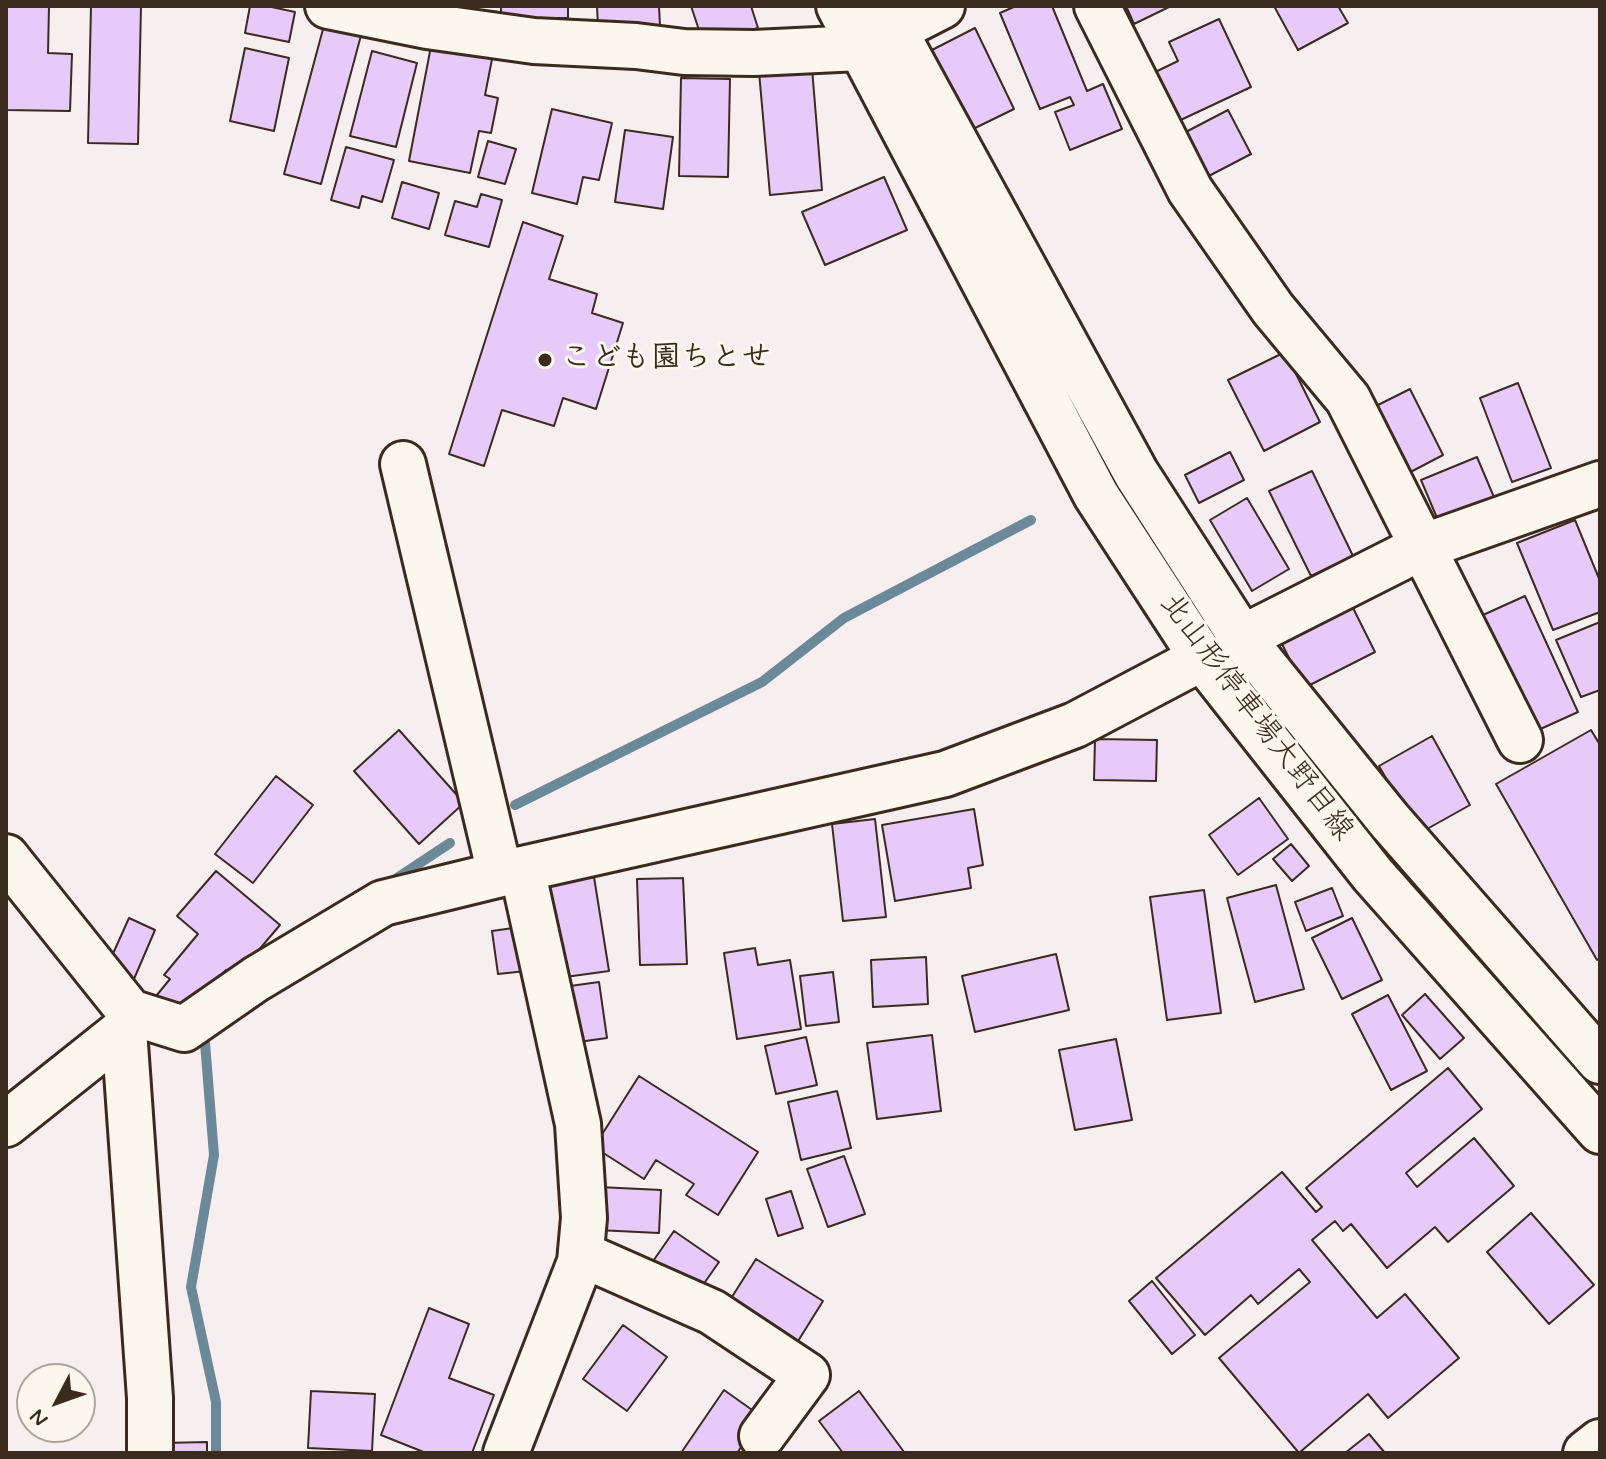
<!DOCTYPE html>
<html>
<head>
<meta charset="utf-8">
<style>
  body { margin:0 }
  #map { position:relative; width:1606px; height:1459px; overflow:hidden; background:#f7eeef; font-family:Mynerve,sans-serif }
  canvas { display:block }
  .frame { position:absolute; inset:0; border:8px solid #3b2a1e; pointer-events:none }
  .north { position:absolute; left:16px; top:1363px; width:80px; height:80px; box-sizing:border-box; background:#fbf7ec; border:2px solid #aea59a; border-radius:50%; rotate:229deg; font-size:22px; font-weight:700; line-height:32px; text-align:center; color:#3b2a1e }
  .north::after { content:''; display:block; margin:auto; width:28px; height:36px; background:#3b2a1e; clip-path:polygon(50% 0,100% 100%,50% 72%,0 100%) }
</style>
</head>
<body>
<div id="map">
<canvas width="1606" height="1459"></canvas>
<div class="frame"></div>
<div class="north">N</div>
</div>
<script>
const ctx = document.querySelector('canvas').getContext('2d');
ctx.lineJoin = 'round';
function poly(rows) {
  const path = new Path2D();
  for (const r of rows) {
    path.moveTo(r[0], r[1]);
    for (let i = 2; i < r.length; i += 2) path.lineTo(r[i], r[i + 1]);
  }
  return path;
}
function stroke(path, color, width, dash) {
  ctx.strokeStyle = color;
  ctx.lineWidth = width;
  ctx.lineCap = dash ? 'butt' : 'round';
  ctx.setLineDash(dash || []);
  ctx.stroke(path);
}
function fill(path, color) {
  ctx.fillStyle = color;
  ctx.fill(path, 'evenodd');
}
function label(font, color, halo, rows, align = 'center') {
  ctx.font = font + ' Mynerve,"Klee One",sans-serif';
  ctx.lineWidth = 6;
  ctx.setLineDash([]);
  ctx.textBaseline = 'middle';
  ctx.strokeStyle = halo;
  ctx.fillStyle = color;
  for (const [text, x, y, turn = 0] of rows) {
    ctx.save();
    ctx.translate(x, y);
    ctx.rotate((+turn || 0) * Math.PI / 180);
    ctx.textAlign = isNaN(turn) ? turn : align;
    if (halo) ctx.strokeText(text, 0, 0);
    ctx.fillText(text, 0, 0);
    ctx.restore();
  }
}
stroke(poly([
  [515,805,762,682,844,618,1031,520],
  [388,884,450,843],
  [205,1043,214,1155,191,1287,216,1402,216,1453]
]), '#6c899a', 10);
const building = poly([
  [6,6,49,6,48,53,72,54,70,111,6,110,6,6],
  [91,6,141,6,138,144,88,143,91,6],
  [250,6,267,6,295,12,289,42,245,33,250,6],
  [501,6,568,6,568,18,501,18,501,6],
  [597,6,659,6,660,26,598,28,597,6],
  [691,6,751,6,758,28,704,45,691,6],
  [1016,6,1052,6,1087,91,1103,84,1122,129,1070,150,1055,112,1074,105,1070,97,1040,109,1000,13,1016,6],
  [1126,6,1171,6,1134,24,1126,6],
  [1274,6,1338,6,1348,23,1298,50,1274,6],
  [326,18,363,28,321,184,284,174,326,18],
  [1219,19,1251,87,1170,125,1147,76,1178,61,1169,42,1219,19],
  [975,28,1014,109,971,130,932,50,975,28],
  [432,41,493,54,485,95,498,98,491,133,479,131,470,173,409,161,432,41],
  [245,48,289,58,274,131,230,121,245,48],
  [372,51,417,63,396,147,350,136,372,51],
  [812,68,822,190,770,195,759,72,812,68],
  [681,78,730,79,728,177,679,176,681,78],
  [552,109,612,123,599,180,583,177,577,204,532,193,552,109],
  [1228,110,1251,154,1203,179,1180,135,1228,110],
  [625,130,673,137,663,209,615,202,625,130],
  [488,141,516,149,505,184,478,177,488,141],
  [346,147,394,160,382,202,362,196,359,208,331,200,346,147],
  [884,177,907,230,825,265,802,212,884,177],
  [402,182,439,193,429,229,392,218,402,182],
  [481,194,502,200,489,247,445,235,455,201,477,207,481,194],
  [523,222,563,236,549,279,597,294,592,313,623,323,596,409,563,398,554,426,502,410,484,466,449,454,523,222],
  [1285,352,1320,422,1264,451,1228,380,1285,352],
  [1518,383,1551,468,1512,482,1480,398,1518,383],
  [1410,389,1443,455,1401,477,1368,410,1410,389],
  [1230,452,1244,480,1199,503,1185,475,1230,452],
  [1477,457,1496,502,1440,525,1421,480,1477,457],
  [1312,471,1353,556,1311,576,1269,491,1312,471],
  [1247,498,1289,569,1252,591,1210,520,1247,498],
  [1575,520,1600,581,1600,612,1553,630,1517,543,1575,520],
  [1525,596,1578,712,1536,731,1483,615,1525,596],
  [1351,604,1375,652,1304,688,1280,640,1351,604],
  [1600,622,1600,690,1581,697,1556,640,1600,622],
  [399,730,464,803,419,844,354,771,399,730],
  [1591,730,1600,745,1600,958,1597,960,1496,784,1591,730],
  [1432,736,1470,805,1418,834,1379,766,1432,736],
  [1095,739,1157,740,1156,781,1094,780,1095,739],
  [276,776,313,805,253,883,215,854,276,776],
  [1259,798,1288,839,1238,875,1209,835,1259,798],
  [974,809,983,865,968,868,971,888,895,901,882,825,974,809],
  [875,819,886,917,843,921,832,824,875,819],
  [1291,844,1309,866,1292,881,1273,859,1291,844],
  [216,871,280,925,235,978,226,970,195,1006,172,1019,152,1001,170,979,164,975,198,934,177,916,216,871],
  [594,877,609,971,558,978,544,885,594,877],
  [683,878,687,964,640,965,637,879,683,878],
  [1276,885,1304,989,1255,1002,1227,898,1276,885],
  [1332,888,1343,916,1306,931,1295,902,1332,888],
  [1204,890,1221,1013,1167,1020,1150,897,1204,890],
  [129,918,155,930,134,979,107,967,129,918],
  [1352,918,1382,980,1342,999,1312,938,1352,918],
  [520,927,526,971,498,974,492,931,520,927],
  [755,948,758,965,790,960,801,1029,737,1039,724,953,755,948],
  [1056,954,1069,1010,975,1032,962,976,1056,954],
  [926,957,928,1004,873,1007,871,960,926,957],
  [833,972,839,1022,806,1026,800,976,833,972],
  [599,982,607,1038,571,1043,563,987,599,982],
  [1425,994,1464,1038,1440,1059,1402,1015,1425,994],
  [1388,995,1427,1071,1391,1090,1352,1014,1388,995],
  [932,1035,941,1111,877,1119,867,1043,932,1035],
  [806,1037,817,1085,776,1094,765,1046,806,1037],
  [1116,1039,1132,1120,1075,1130,1059,1050,1116,1039],
  [1448,1068,1482,1109,1406,1173,1417,1187,1474,1138,1514,1186,1448,1242,1435,1227,1387,1268,1351,1224,1343,1231,1335,1221,1312,1240,1377,1318,1405,1294,1459,1358,1388,1418,1368,1394,1299,1453,1219,1358,1310,1282,1299,1269,1258,1304,1251,1295,1205,1335,1156,1278,1282,1172,1316,1212,1322,1207,1306,1188,1448,1068],
  [639,1076,758,1152,718,1215,686,1195,694,1184,656,1160,644,1179,594,1147,639,1076],
  [837,1091,851,1148,801,1160,788,1102,837,1091],
  [844,1156,865,1214,828,1227,807,1169,844,1156],
  [599,1187,661,1190,659,1233,597,1230,599,1187],
  [791,1191,803,1228,778,1236,766,1199,791,1191],
  [1531,1213,1594,1285,1549,1324,1487,1252,1531,1213],
  [674,1231,719,1262,696,1295,651,1264,674,1231],
  [756,1259,823,1301,790,1354,723,1311,756,1259],
  [1152,1281,1195,1335,1172,1354,1129,1301,1152,1281],
  [429,1308,469,1324,449,1378,494,1395,472,1453,426,1453,381,1435,429,1308],
  [623,1325,667,1357,627,1411,583,1379,623,1325],
  [724,1390,762,1417,737,1453,681,1453,724,1390],
  [311,1391,375,1394,372,1451,308,1448,311,1391],
  [859,1391,904,1452,903,1453,843,1453,819,1421,859,1391],
  [1369,1434,1385,1453,1345,1453,1369,1434],
  [207,1442,207,1453,164,1453,164,1443,207,1442]
]);
fill(building, '#e6cbfa');
stroke(building, '#3b2a1e', 2);
const minor = poly([
  [328,6,427,26,534,41,636,46,684,52,754,53,860,48,942,6],
  [1097,6,1190,190,1273,309,1348,399,1520,740],
  [403,464,500,874],
  [1242,638,1422,547,1600,484],
  [6,857,130,1012,124,1030,150,1398,150,1453],
  [130,1012,184,1029,256,979,383,903,522,869,945,774,1075,725,1202,658],
  [6,1124,124,1030],
  [580,1262,592,1259,712,1312,807,1375,762,1436],
  [506,1453,580,1262,584,1218,578,1124,522,869],
  [1586,1453,1600,1442]
]);
const major = poly([
  [839,6,1096,495,1202,658,1373,875,1600,1131],
  [881,6,1136,473,1242,638,1389,820,1600,1061]
]);
stroke(minor, '#3b2a1e', 50);
stroke(major, '#3b2a1e', 50);
stroke(minor, '#fbf7ec', 44);
stroke(major, '#fbf7ec', 44);
for (const [x, y, r, color] of [
  [545,360,8,"#3b2a1e"]
]) {
  const dot = new Path2D();
  dot.arc(x, y, r, 0, 2 * Math.PI);
  ctx.fillStyle = color;
  ctx.fill(dot);
  stroke(dot, '#fbf7ec', 3);
}
label('bold 30px', '#3b2a1e', '#fbf7ec', [
  ["こども園ちとせ",561,360]
], 'left');
label('30px', '#3b2a1e', '#fbf7ec', [
  ["北山形停車場大野目線",1255,718,53]
]);
</script>
</body>
</html>
